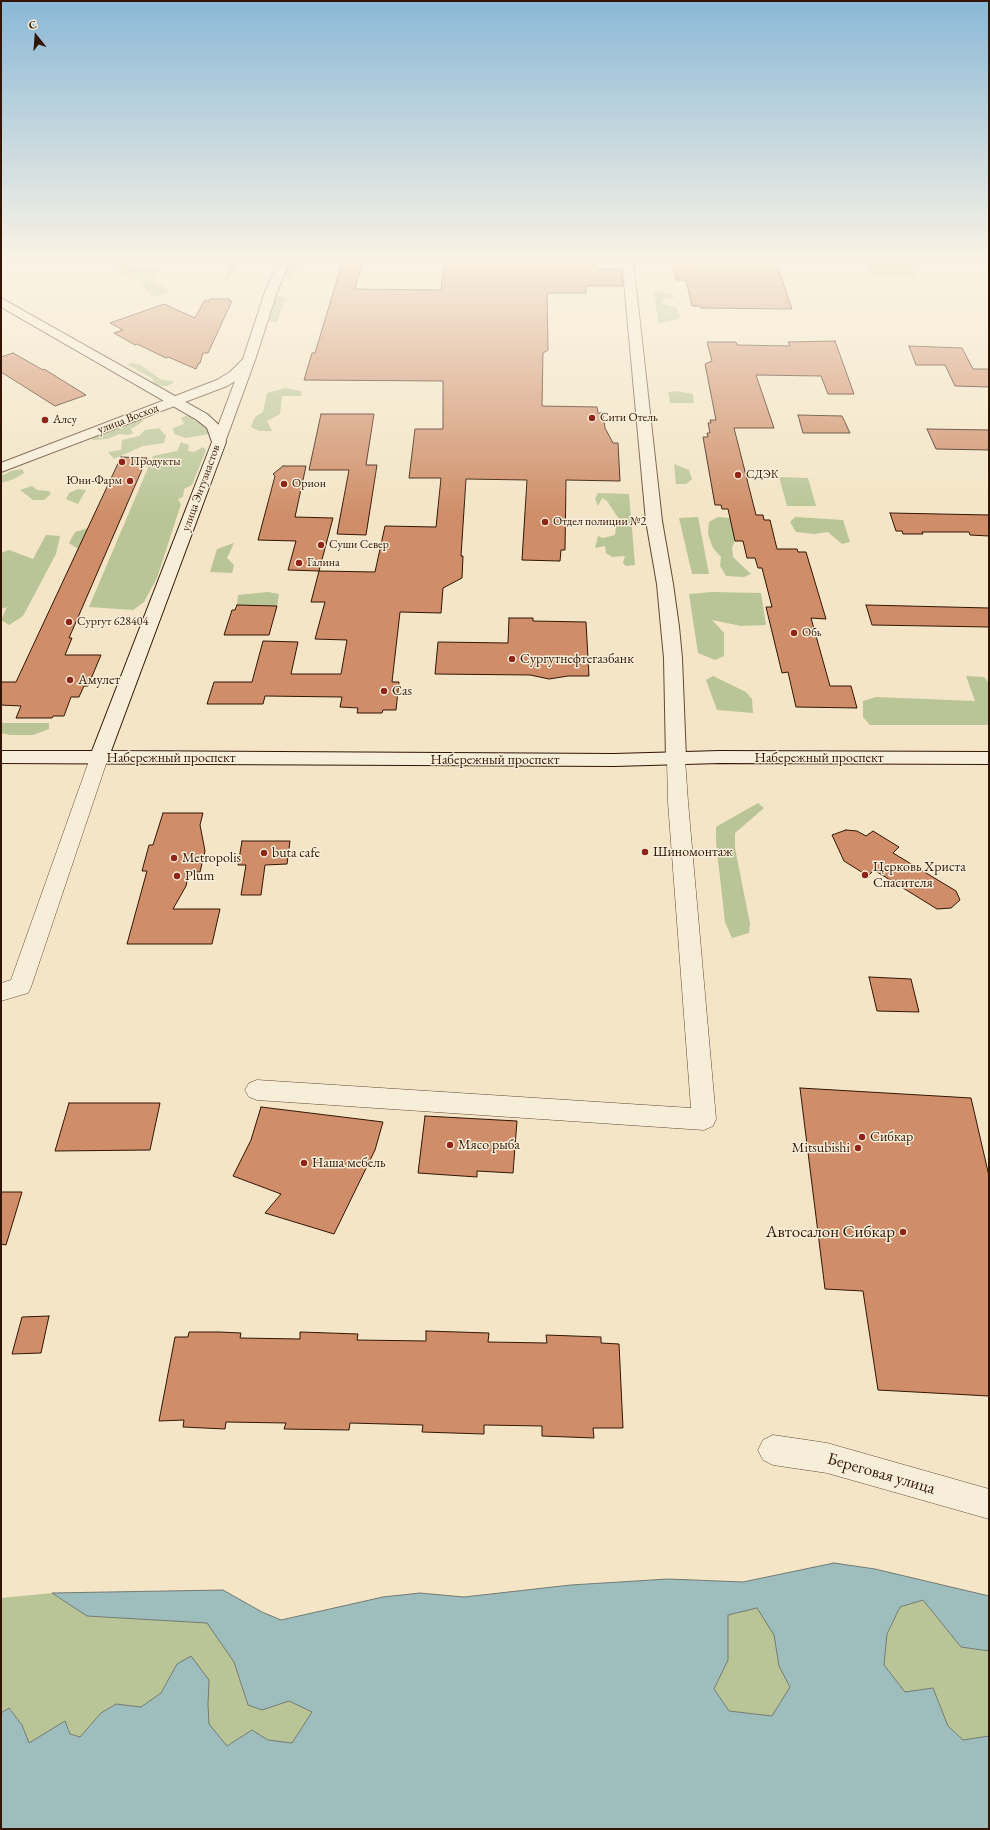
<!DOCTYPE html>
<html>
<head>
<meta charset="utf-8">
<style>
  body { margin:0 }
  #map { position:relative; width:990px; height:1830px; overflow:hidden; background:#f3e5c5; font-family:"EB Garamond",serif }
  canvas { display:block }
  .frame { position:absolute; inset:0; border:2px solid #331504; pointer-events:none }
  .north { position:absolute; left:16px; top:16px; width:40px; height:40px; -webkit-text-stroke:3px #f7eed9; paint-order:stroke; rotate:343deg; font-size:11px; font-weight:700; line-height:16px; text-align:center; color:#331504 }
  .north::after { content:''; display:block; margin:auto; width:14px; height:18px; background:#331504; clip-path:polygon(50% 0,100% 100%,50% 72%,0 100%) }
</style>
</head>
<body>
<div id="map">
<canvas width="990" height="1830"></canvas>
<div class="frame"></div>
<div class="north">С</div>
</div>
<script>
const ctx = document.querySelector('canvas').getContext('2d');
ctx.lineJoin = 'round';
function fill(path, color) {
  ctx.fillStyle = color;
  ctx.fill(path, 'evenodd');
}
function poly(rows) {
  const path = new Path2D();
  for (const r of rows) {
    path.moveTo(r[0], r[1]);
    for (let i = 2; i < r.length; i += 2) path.lineTo(r[i], r[i + 1]);
  }
  return path;
}
function stroke(path, color, width, dash) {
  ctx.strokeStyle = color;
  ctx.lineWidth = width;
  ctx.lineCap = dash ? 'butt' : 'round';
  ctx.setLineDash(dash || []);
  ctx.stroke(path);
}
function label(font, color, halo, rows, align = 'center') {
  ctx.font = font + ' "EB Garamond",serif';
  ctx.lineWidth = 3;
  ctx.setLineDash([]);
  ctx.textBaseline = 'middle';
  ctx.strokeStyle = halo;
  ctx.fillStyle = color;
  for (const [text, x, y, turn = 0] of rows) {
    ctx.save();
    ctx.translate(x, y);
    ctx.rotate((+turn || 0) * Math.PI / 180);
    ctx.textAlign = isNaN(turn) ? turn : align;
    if (halo) ctx.strokeText(text, 0, 0);
    ctx.fillText(text, 0, 0);
    ctx.restore();
  }
}
fill(poly([
  [233,260,241,260,229,282,223,280],
  [291,260,302,260,299,270,295,270,292,279,288,280,284,278],
  [865,260,909,260,918,277,873,276],
  [117,264,147,266,161,270,149,279,161,285,169,293,153,297,146,291,141,280,126,277,112,267],
  [662,291,673,294,674,298,662,300,662,303,677,308,680,317,676,320,658,323,654,292],
  [280,296,285,298,277,322,269,321,276,298],
  [131,363,139,364,162,380,173,381,173,383,167,386,161,386,155,384,152,378,128,365],
  [285,388,301,391,302,396,282,396,280,414,267,421,272,431,259,431,251,427,255,417,263,412,267,393],
  [677,391,693,394,694,403,670,403,668,392],
  [188,415,209,429,210,434,186,438,174,434,173,428,184,424,181,418],
  [139,419,144,421,131,429,133,433,128,435,119,434,108,439,93,440,91,437],
  [159,428,166,436,164,443,143,446,114,459,108,452,121,450,122,440,139,436,145,430],
  [181,442,189,445,188,451,194,452,203,447,206,450,192,485,184,489,183,497,178,499,181,504,157,578,144,602,133,610,89,607,153,456,177,451],
  [674,464,689,470,692,479,686,484,676,484],
  [22,469,24,473,14,479,1,483,1,476,11,471],
  [779,477,808,478,816,506,787,506],
  [32,486,37,490,49,491,51,494,44,500,33,500,20,490],
  [78,489,86,490,78,504,66,499,69,493],
  [598,493,629,494,635,565,626,566,623,563,625,556,612,557,606,553,605,546,595,548,598,536,603,538,615,535,616,526,625,523,619,519,607,501,602,498,598,506,595,499],
  [698,517,709,574,692,574,679,518],
  [718,517,730,518,735,541,732,547,733,557,751,574,744,577,726,576,720,566,721,557,713,548,708,534,709,522],
  [795,517,843,520,850,542,842,544,828,532,814,534,796,532,790,522],
  [88,528,78,549,69,543,75,532],
  [46,535,60,536,56,554,23,616,9,625,1,620,7,607,1,609,1,553,9,550,33,559],
  [234,543,227,558,234,565,232,573,210,572,217,549],
  [268,592,279,594,277,606,237,605,238,595],
  [712,592,761,593,766,625,741,626,712,620,724,633,724,656,715,660,698,653,689,594],
  [713,676,746,692,752,699,753,713,717,710,706,680],
  [966,676,984,677,989,683,989,725,870,725,863,717,863,701,876,697,975,701],
  [1,723,49,723,49,729,33,735,10,735,1,733],
  [758,803,764,808,735,833,735,848,750,924,749,933,732,938,725,922,716,842,716,827],
  [52,1593,88,1616,207,1623,234,1662,248,1705,262,1710,289,1701,312,1712,292,1743,268,1740,252,1730,227,1746,209,1725,208,1704,177,1664,161,1693,141,1707,116,1704,101,1713,80,1737,70,1734,65,1721,29,1744,22,1725,10,1709,1,1713,1,1598],
  [923,1600,961,1647,989,1651,989,1736,963,1740,948,1726,933,1688,905,1692,884,1665,887,1634,900,1607],
  [757,1608,774,1635,779,1666,790,1687,773,1716,729,1711,714,1689,728,1660,728,1615]
]), '#b9c596');
const water = poly([
  [834,1563,875,1569,989,1596,989,1651,961,1647,923,1600,900,1607,887,1634,884,1665,905,1692,933,1688,948,1726,963,1740,989,1736,989,1829,1,1829,1,1713,9,1708,22,1725,29,1743,65,1721,70,1734,80,1737,101,1713,116,1704,141,1707,161,1693,177,1664,191,1656,209,1680,208,1704,209,1724,227,1746,252,1730,268,1740,292,1743,312,1712,289,1701,262,1710,248,1705,234,1662,207,1623,87,1616,52,1593,223,1590,262,1612,281,1620,383,1597,420,1593,464,1597,571,1585,668,1579,743,1582,834,1563],
  [757,1608,774,1635,779,1666,790,1687,772,1716,729,1711,714,1689,728,1660,728,1615,757,1608]
]);
fill(water, '#9ebdbd');
stroke(water, '#737a73', 1);
const building = poly([
  [343,260,363,260,355,289,441,290,444,260,595,260,596,269,621,269,623,286,586,286,586,293,547,293,548,350,543,353,542,406,597,407,598,413,603,413,605,428,613,443,618,443,620,481,566,480,565,550,561,550,560,561,522,560,527,480,466,479,461,556,463,556,462,578,443,588,441,613,400,612,392,682,399,682,396,710,383,710,382,713,357,713,358,708,340,707,342,697,265,696,263,704,207,704,214,682,252,682,263,641,298,642,291,674,341,674,347,640,315,639,325,602,311,602,319,571,375,572,385,526,436,527,441,478,409,478,415,429,443,429,443,381,304,380,312,353,315,353,343,260],
  [672,260,693,260,695,268,778,268,792,309,701,308,701,306,692,306,686,280,676,280,672,260],
  [210,299,230,299,228,301,232,301,208,353,203,353,200,363,198,364,196,369,168,357,166,358,137,344,135,345,114,333,123,330,110,323,164,304,195,318,204,301,209,301,210,299],
  [835,341,854,394,828,394,821,376,756,375,774,428,734,428,756,515,763,515,764,520,770,520,777,549,797,549,798,552,806,552,826,619,811,618,830,686,851,686,857,708,796,707,788,672,782,673,766,607,772,607,762,568,758,568,755,558,747,558,743,541,735,541,728,509,722,509,721,505,715,505,703,437,708,437,707,433,710,433,708,423,711,423,710,420,716,420,705,364,712,361,707,342,736,342,737,345,790,346,788,342,835,341],
  [909,346,962,348,973,369,989,369,989,387,955,386,945,365,916,365,909,346],
  [13,353,43,370,44,369,86,395,55,406,1,372,1,357,13,353],
  [321,414,374,414,366,465,377,465,366,535,337,534,349,470,309,470,321,414],
  [798,415,842,416,850,433,803,433,798,415],
  [927,429,989,430,989,450,936,449,927,429],
  [121,457,147,458,69,638,72,638,65,655,101,655,88,686,84,686,79,697,71,697,64,716,53,716,52,718,16,718,21,706,1,705,1,682,16,682,121,457],
  [283,466,306,466,295,517,333,518,319,571,288,570,296,541,258,540,275,476,273,474,283,466],
  [890,513,989,515,989,536,970,535,969,532,922,532,923,534,903,534,902,531,896,531,890,513],
  [237,605,277,606,269,635,224,635,232,610,235,610,237,605],
  [866,605,989,608,989,627,872,625,866,605],
  [509,618,533,618,533,621,586,622,589,676,568,676,549,679,530,675,435,674,438,642,508,643,509,618],
  [163,813,203,813,200,825,205,851,200,872,189,872,186,886,173,909,220,909,212,944,127,944,147,871,142,871,149,845,153,845,163,813],
  [846,830,857,831,866,836,873,831,899,847,893,853,956,891,960,900,951,908,937,909,874,870,868,876,844,861,832,835,846,830],
  [242,841,290,841,287,864,265,865,261,895,241,895,246,865,238,865,242,841],
  [869,977,911,979,919,1012,877,1011,869,977],
  [800,1088,971,1098,989,1176,989,1396,878,1390,863,1291,825,1289,800,1088],
  [69,1103,160,1103,150,1150,55,1151,69,1103],
  [261,1107,383,1122,375,1150,334,1234,265,1213,281,1194,233,1176,251,1140,261,1107],
  [425,1116,517,1121,513,1173,477,1171,477,1177,418,1173,425,1116],
  [1,1192,22,1192,6,1245,1,1244,1,1192],
  [49,1316,41,1353,12,1354,22,1317,49,1316],
  [426,1331,489,1333,488,1342,547,1343,546,1335,601,1337,601,1343,619,1344,623,1428,593,1428,594,1438,542,1436,542,1426,484,1425,484,1434,422,1432,423,1425,350,1423,349,1430,284,1429,286,1423,226,1422,225,1429,183,1427,184,1420,159,1421,175,1337,188,1337,189,1332,219,1332,241,1333,240,1338,300,1339,300,1332,358,1334,357,1340,426,1341,426,1331]
]);
fill(building, '#cf8e69');
stroke(building, '#331504', 1);
const minor = poly([
  [99,752,106,754,108,758,31,987,28,993,1,1001,1,983,11,980,90,758,92,754,99,752],
  [676,753,683,755,685,759,688,802,716,1119,713,1126,704,1130,257,1100,249,1097,245,1090,249,1083,257,1080,691,1108,668,802,667,759,669,755,676,753],
  [773,1435,827,1443,989,1489,989,1519,827,1473,773,1465,763,1460,758,1450,763,1440,773,1435]
]);
const tertiary = poly([
  [279,260,290,260,277,292,255,360,224,445,214,445,212,442,235,381,227,386,1,472,1,463,217,380,230,372,243,359,265,292,279,260],
  [622,260,633,260,662,521,673,584,679,627,682,658,686,759,683,764,676,765,669,764,666,759,664,658,661,627,657,584,646,521,622,260]
]);
const secondary = poly([
  [1,298,207,414,220,426,226,442,111,751,614,754,720,751,989,752,989,764,720,763,614,766,1,763,1,751,92,751,212,442,207,428,197,420,1,307,1,298]
]);
stroke(minor, '#634934', 1);
stroke(tertiary, '#634934', 2);
stroke(secondary, '#331504', 2);
fill(minor, '#f7eed9');
fill(tertiary, '#f7eed9');
fill(secondary, '#f7eed9');
const sky = ctx.createLinearGradient(0, 0, 0, 516);
sky.addColorStop(0, '#8ab8d7');
sky.addColorStop(0.5, '#faf3e5');
sky.addColorStop(1, '#faf3e500');
ctx.fillStyle = sky;
ctx.fillRect(0, 0, 990, 516);
for (const [x, y, r, color] of [
  [592,418,4,"#8f2418"],
  [45,420,4,"#8f2418"],
  [122,462,4,"#8f2418"],
  [738,475,4,"#8f2418"],
  [130,481,4,"#8f2418"],
  [284,484,4,"#8f2418"],
  [545,522,4,"#8f2418"],
  [321,545,4,"#8f2418"],
  [299,563,4,"#8f2418"],
  [69,622,4,"#8f2418"],
  [794,633,4,"#8f2418"],
  [512,659,4,"#8f2418"],
  [70,680,4,"#8f2418"],
  [384,691,4,"#8f2418"],
  [645,852,4,"#8f2418"],
  [264,853,4,"#8f2418"],
  [174,858,4,"#8f2418"],
  [865,875,4,"#8f2418"],
  [177,876,4,"#8f2418"],
  [862,1137,4,"#8f2418"],
  [450,1145,4,"#8f2418"],
  [858,1148,4,"#8f2418"],
  [304,1163,4,"#8f2418"],
  [903,1232,4,"#8f2418"]
]) {
  const dot = new Path2D();
  dot.arc(x, y, r, 0, 2 * Math.PI);
  ctx.fillStyle = color;
  ctx.fill(dot);
  stroke(dot, '#f7eed9', 1.5);
}
label('12px', '#331504', '#f7eed9', [
  ["Сити Отель",600,418],
  ["Алсу",53,420],
  ["Продукты",130,462],
  ["СДЭК",746,475],
  ["Юни-Фарм",122,481,"right"],
  ["Орион",292,484],
  ["Отдел полиции №2",553,522],
  ["Суши Север",329,545],
  ["Галина",307,563],
  ["Сургут 628404",77,622],
  ["Обь",802,633]
], 'left');
label('12px', '#331504', '#f7eed9', [
  ["улица Восход",128,419,-21],
  ["улица Энтузиастов",201,488,-70]
]);
label('14px', '#331504', '#f7eed9', [
  ["Сургутнефтегазбанк",520,659],
  ["Амулет",78,680],
  ["Cas",392,691],
  ["Шиномонтаж",653,852],
  ["buta cafe",272,853],
  ["Metropolis",182,858],
  ["Церковь Христа",873,867],
  ["Спасителя",873,883],
  ["Plum",185,876],
  ["Сибкар",870,1137],
  ["Мясо рыба",458,1145],
  ["Mitsubishi",850,1148,"right"],
  ["Наша мебель",312,1163]
], 'left');
label('14px', '#331504', '#f7eed9', [
  ["Набережный проспект",171,758],
  ["Набережный проспект",819,758],
  ["Набережный проспект",495,760]
]);
label('17px', '#331504', '#f7eed9', [
  ["Автосалон Сибкар",895,1232]
], 'right');
label('17px', '#331504', '#f7eed9', [
  ["Береговая улица",881,1474,16]
]);
</script>
</body>
</html>
